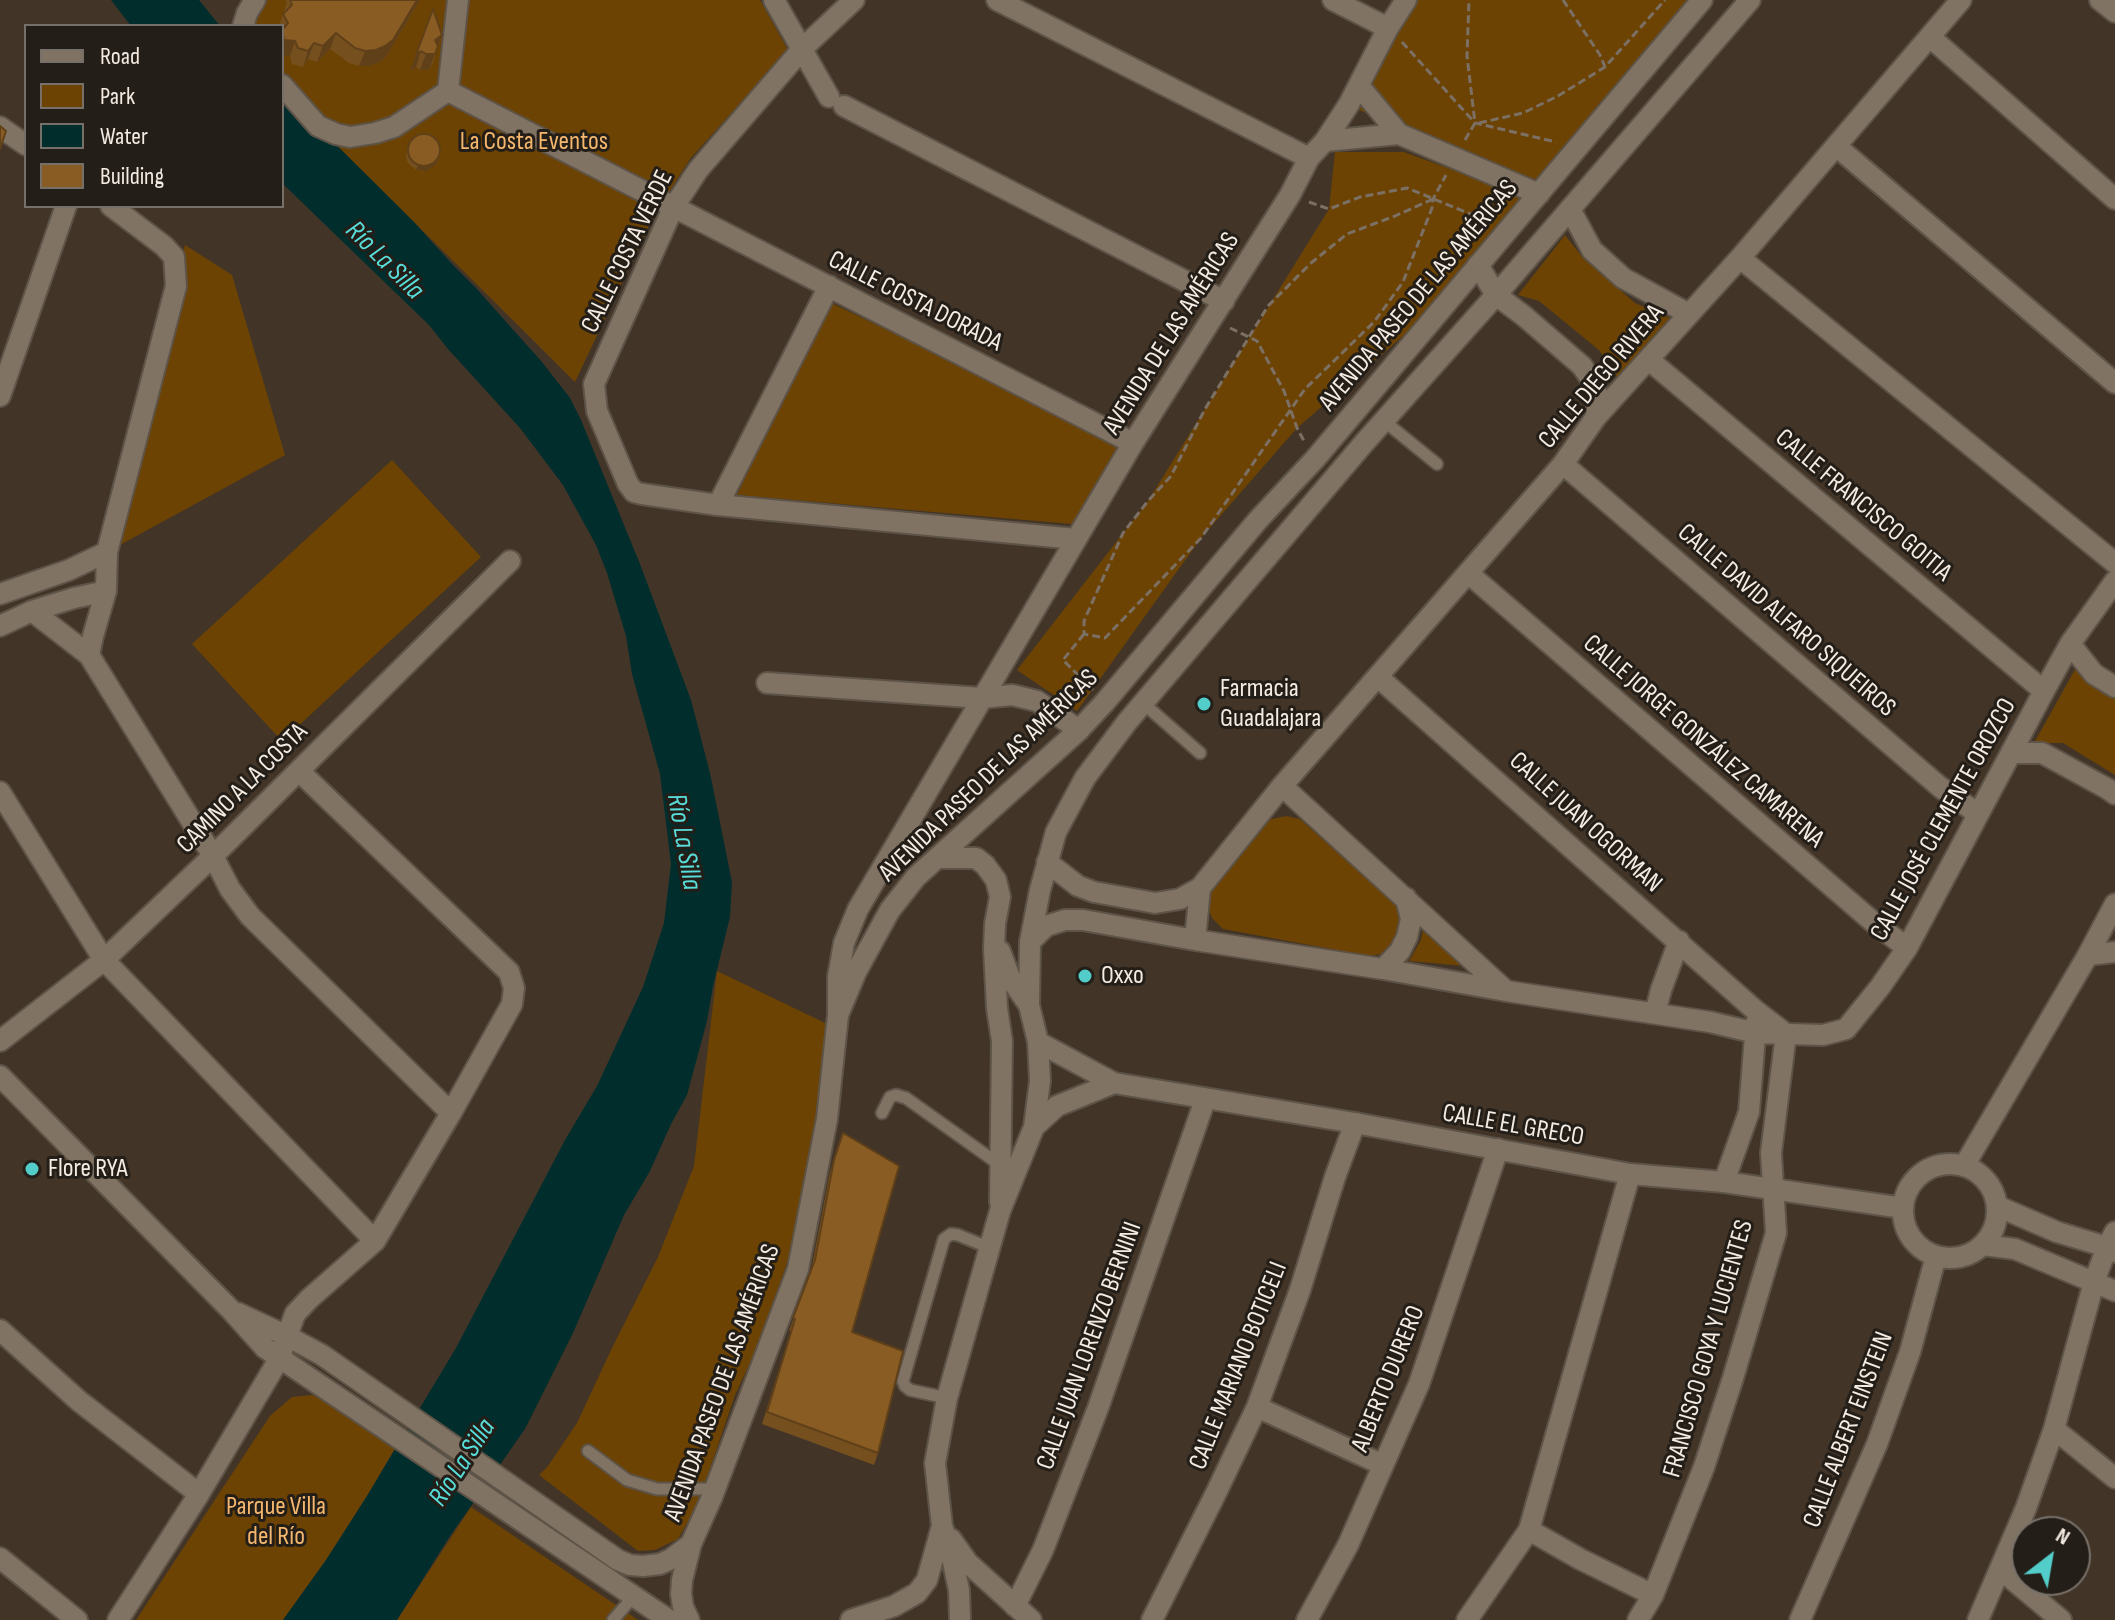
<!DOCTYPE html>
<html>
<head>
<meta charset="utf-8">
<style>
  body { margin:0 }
  #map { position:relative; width:2115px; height:1620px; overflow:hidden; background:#423528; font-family:"Sofia Sans Condensed",sans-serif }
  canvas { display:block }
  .legend { position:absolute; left:24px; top:24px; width:260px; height:184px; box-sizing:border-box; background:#241e18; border:2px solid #777069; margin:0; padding:10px 14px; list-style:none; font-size:24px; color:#f4ece3 }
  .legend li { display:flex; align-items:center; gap:16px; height:40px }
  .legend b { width:40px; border:2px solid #777069 }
  .north { position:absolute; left:2011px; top:1516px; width:80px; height:80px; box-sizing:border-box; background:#241e18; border:2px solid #777069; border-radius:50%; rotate:31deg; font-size:22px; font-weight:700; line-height:32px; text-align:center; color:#f4ece3 }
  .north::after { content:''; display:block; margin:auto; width:28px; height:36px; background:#53cdca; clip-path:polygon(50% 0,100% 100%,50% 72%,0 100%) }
</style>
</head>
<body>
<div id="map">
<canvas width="2115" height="1620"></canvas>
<ul class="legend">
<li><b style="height:10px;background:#817364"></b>Road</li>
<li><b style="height:22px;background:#6c4302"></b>Park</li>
<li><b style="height:22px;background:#012e2d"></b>Water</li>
<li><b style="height:22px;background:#895c24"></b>Building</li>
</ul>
<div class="north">N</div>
</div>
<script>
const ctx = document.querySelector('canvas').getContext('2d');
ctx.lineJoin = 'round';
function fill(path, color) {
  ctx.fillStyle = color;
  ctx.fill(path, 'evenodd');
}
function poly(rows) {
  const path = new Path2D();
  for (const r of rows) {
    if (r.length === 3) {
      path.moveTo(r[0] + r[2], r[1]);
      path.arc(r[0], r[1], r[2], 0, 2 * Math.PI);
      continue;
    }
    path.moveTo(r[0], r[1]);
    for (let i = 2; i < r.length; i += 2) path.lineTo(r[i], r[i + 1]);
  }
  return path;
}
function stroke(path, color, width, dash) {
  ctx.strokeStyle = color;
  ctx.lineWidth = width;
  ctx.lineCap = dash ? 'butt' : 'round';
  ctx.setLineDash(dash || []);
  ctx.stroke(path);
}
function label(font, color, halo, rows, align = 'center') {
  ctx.font = font + ' "Sofia Sans Condensed",sans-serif';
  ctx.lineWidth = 6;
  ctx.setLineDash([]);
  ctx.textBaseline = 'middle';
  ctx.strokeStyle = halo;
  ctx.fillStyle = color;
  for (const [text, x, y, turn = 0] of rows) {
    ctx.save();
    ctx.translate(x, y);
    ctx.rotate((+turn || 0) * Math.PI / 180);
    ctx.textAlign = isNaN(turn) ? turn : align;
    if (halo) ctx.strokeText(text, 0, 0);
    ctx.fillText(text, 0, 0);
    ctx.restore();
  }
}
fill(poly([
  [250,0,760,0,788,50,690,159,653,217,575,382,282,91,282,26,235,26],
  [1413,0,1706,0,1543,192,1350,106],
  [1335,152,1404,152,1530,198,1455,291,1297,428,1201,538,1077,711,1017,670,1148,501,1329,209],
  [1565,235,1583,258,1635,303,1670,318,1617,377,1599,350,1539,301,1518,295],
  [185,245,232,275,285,455,107,552],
  [827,301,981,375,1123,451,1083,525,737,495],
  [392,460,481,557,282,741,192,644],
  [2077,666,2115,696,2115,775,2063,743,2034,743],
  [1286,816,1300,819,1397,906,1401,916,1400,929,1395,941,1381,954,1369,956,1223,929,1212,918,1208,908,1209,894,1214,881,1268,820],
  [1424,925,1475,967,1409,961,1421,940],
  [717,971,825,1023,827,1035,822,1099,795,1240,758,1346,735,1395,698,1504,678,1539,655,1550,638,1551,539,1475,548,1466,577,1423,612,1348,658,1257,694,1166],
  [312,1395,331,1402,366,1429,395,1448,367,1496,326,1560,283,1620,136,1620,270,1416,292,1397],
  [471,1507,579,1580,638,1620,397,1620]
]), '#6c4302');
fill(poly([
  [111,0,199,0,220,26,131,26],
  [282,91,413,221,453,265,476,288,542,362,570,398,581,420,640,564,691,700,710,773,732,882,730,917,713,986,707,1021,687,1095,671,1124,650,1171,624,1215,573,1333,525,1429,450,1536,397,1620,283,1620,326,1560,367,1496,456,1348,565,1140,597,1086,643,987,664,923,671,864,660,774,632,674,626,636,607,573,596,545,563,485,520,428,448,349,429,325,282,183]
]), '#012e2d');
const service = poly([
  [1384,421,1437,464],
  [1143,703,1200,753],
  [882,1113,890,1097,896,1095,906,1098,1000,1165],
  [947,1398,910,1390,905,1386,903,1381,944,1239,951,1234,958,1235,990,1248],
  [588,1451,627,1480,657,1489,715,1489],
  [613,1620,633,1597]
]);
const minor = poly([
  [774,0,829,97],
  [854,0,803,48,698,170,673,208,594,384,597,411,628,484,634,492,642,494,718,505,1076,539],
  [997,0,1309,158],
  [1333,0,1388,28],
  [2100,0,2115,12],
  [243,26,247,13,255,0],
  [1930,37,2115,199],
  [282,85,318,126,336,134,350,137,375,133,394,127,448,91],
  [1359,86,1399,134],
  [448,91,1133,443],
  [448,91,458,0],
  [844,106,1224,301],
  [0,127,26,145],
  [1325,141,1399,134,1539,194],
  [1836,146,2115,383],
  [1570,209,1592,250,1623,278,1689,314],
  [1740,258,2115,563],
  [1478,265,1496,295,1524,316,1582,366,1595,385,1598,399,1596,417],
  [1649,360,2044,691],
  [0,396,66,206],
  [1563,464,1940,787,1978,814],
  [718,505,829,286],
  [1468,573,1872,921,1907,948],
  [0,594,69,570,107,552],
  [32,611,89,655,213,856,230,889,250,916,451,1113],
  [0,626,32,611,74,598,106,591],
  [2070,644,2094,674,2115,687],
  [89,655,93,636,106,591,107,552,176,286,174,257,164,246,111,206],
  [1378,677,1756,1011,1786,1034],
  [767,683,982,698,1012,695,1037,701,1079,730],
  [2012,753,2042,753,2108,789,2115,794],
  [1282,786,1506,991],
  [0,792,104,960,375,1241],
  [1047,862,1078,886,1094,892,1155,903,1180,899,1200,888,1282,786,1563,464,1596,417,1740,258,1961,0],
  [1195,940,1200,888],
  [1030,942,1046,926,1065,920,1083,920,1195,940,1383,969,1506,991,1710,1022,1756,1033,1823,1035,1846,1029,1880,987,1907,948,2044,691,2070,644,2115,581],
  [2088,955,2115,952],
  [1383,969,1400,951,1407,937,1411,919,1406,898],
  [1655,1013,1661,990,1679,941],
  [838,1015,838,977,844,943,858,909,1133,443,1290,195,1309,158,1325,141,1349,104,1388,28,1406,0],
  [0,1041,104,960,213,856,510,561],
  [1724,1182,1749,1112,1756,1023],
  [0,1330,79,1401,199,1494],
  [1257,1407,1383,1465],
  [2054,1429,2115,1478],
  [1529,1530,1580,1559,1653,1595],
  [0,1558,77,1620],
  [2000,1569,2061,1620],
  [1015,1606,1043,1550,1098,1408,1205,1100],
  [118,1620,199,1494,279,1359,295,1314,309,1299,375,1241,451,1113,512,1004,514,988,509,972,299,771],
  [1152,1620,1216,1493,1257,1407,1300,1290,1335,1177,1355,1123],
  [1307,1620,1348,1545,1419,1384,1498,1149],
  [1467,1620,1529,1530,1630,1174],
  [1638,1620,1653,1595,1704,1467,1733,1378,1776,1233,1771,1153,1786,1034],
  [1978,1620,2026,1508,2054,1429,2094,1282,2107,1247,2115,1232]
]);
const tertiary = poly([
  [937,858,976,858,985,865,996,880,1000,897,995,924,994,949,997,1008,1002,1041,1000,1202],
  [1000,951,1010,978,1029,1005],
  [1038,1042,1114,1083,1355,1123,1630,1174,1724,1182,1903,1208],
  [0,1076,231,1310,265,1348,669,1620],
  [1034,1127,1057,1106,1114,1083],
  [1950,1211,47],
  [1964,1166,2088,955,2115,904],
  [1997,1206,2057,1232,2107,1247,2115,1252],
  [1983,1245,2015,1249,2115,1291],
  [238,1313,287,1336,322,1355,618,1560,630,1565,643,1566,660,1564,671,1559,691,1544],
  [951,1539,968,1563,1031,1620],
  [689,1620,683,1607,681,1594,682,1580,691,1544,712,1497,798,1269,827,1119,838,1015,856,972,890,910,916,877,1079,730,1105,702,1258,520,1315,459,1702,0],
  [851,1620,894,1606,917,1593,927,1580,942,1526],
  [960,1620,959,1590,951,1553,942,1526,935,1463,947,1398,1000,1211,1034,1127,1040,1081,1038,1042,1029,1005,1030,942,1040,890,1056,832,1085,778,1127,722,1364,443,1496,295,1750,0],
  [1800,1620,1877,1444,1910,1352,1936,1256]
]);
stroke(service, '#5d5347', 15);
stroke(minor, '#5d5347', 24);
stroke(tertiary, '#5d5347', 24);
stroke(poly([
  [1563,0,1600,55,1605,67],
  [1402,42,1475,123,1556,142],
  [1479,123,1523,113,1558,96,1605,67,1665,0],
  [1465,140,1475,123,1467,56,1469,0],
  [1433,199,1395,216,1347,234,1311,263,1268,306,1205,409,1171,476,1148,501,1123,533,1084,621,1084,634,1105,638,1201,538,1305,389,1374,322,1403,282,1432,208,1433,199,1446,175],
  [1309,202,1329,209,1360,197,1407,188,1490,222],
  [1230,328,1257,341,1284,391,1297,428,1304,441],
  [1084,634,1063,660,1093,690]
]), '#7c7064', 3, [8, 4]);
stroke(service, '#817364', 11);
stroke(minor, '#817364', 20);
stroke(tertiary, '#817364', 20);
fill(poly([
  [286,0,420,0,387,55,380,62,370,66,359,66,349,63,330,49,317,62,308,59,303,67,292,64,290,56,282,55,282,26,279,26,287,3],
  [433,9,442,35,433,62,429,70,420,70,416,67,410,71],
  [408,144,439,159,436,164,427,171,416,170,408,163,406,158],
  [843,1133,852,1332,878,1453,874,1465,762,1424,791,1331,789,1331,811,1271,830,1172]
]), '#764f1f');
fill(poly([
  [417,0,420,0,387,55,380,62,370,66,359,66,365,51],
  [336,33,330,49,317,62,323,46],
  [442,35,429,70,420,70,426,54,435,40],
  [284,40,295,41,290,56,282,55,282,46],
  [314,43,308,59,303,67,308,51],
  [421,51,416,67,410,71,416,55],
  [438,160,436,164,427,171,416,170,418,166]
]), '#604019');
const building = poly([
  [290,0,417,0,393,40,385,46,376,50,365,51,355,48,336,33,323,46,314,43,308,51,298,48,295,41,284,40,282,30,288,23,283,14,292,5,290,0],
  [433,9,442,35,435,40,438,46,435,54,426,54,421,51,416,55,433,9],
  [0,126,6,131,0,149,0,126],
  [424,150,16],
  [843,1133,899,1166,852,1332,903,1351,878,1453,767,1412,795,1319,793,1318,815,1260,834,1160,843,1133]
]);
fill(building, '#895c24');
stroke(building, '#604019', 2);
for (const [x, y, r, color] of [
  [1204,704,8,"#53cdca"],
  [1085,976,8,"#53cdca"],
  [32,1169,8,"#53cdca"]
]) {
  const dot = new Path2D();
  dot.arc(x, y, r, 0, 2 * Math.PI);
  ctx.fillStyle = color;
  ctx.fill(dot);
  stroke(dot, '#241e18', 3);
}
label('26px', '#f5b76e', '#241e18', [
  ["La Costa Eventos",534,142],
  ["Parque Villa",276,1507],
  ["del Río",276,1537]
]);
label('26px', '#f4ece3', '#241e18', [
  ["CALLE COSTA VERDE",628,252,-64],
  ["AVENIDA PASEO DE LAS AMÉRICAS",1419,296,-50],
  ["CALLE COSTA DORADA",915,302,27],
  ["AVENIDA DE LAS AMÉRICAS",1172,334,-58],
  ["CALLE DIEGO RIVERA",1602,377,-50],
  ["CALLE FRANCISCO GOITIA",1863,506,40],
  ["CALLE DAVID ALFARO SIQUEIROS",1786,621,41],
  ["CALLE JORGE GONZÁLEZ CAMARENA",1703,742,41],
  ["AVENIDA PASEO DE LAS AMÉRICAS",989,776,-44],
  ["CAMINO A LA COSTA",243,789,-45],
  ["CALLE JOSÉ CLEMENTE OROZCO",1944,820,-61],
  ["CALLE JUAN OGORMAN",1585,823,42],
  ["CALLE EL GRECO",1513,1126,10],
  ["CALLE JUAN LORENZO BERNINI",1090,1346,-70],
  ["FRANCISCO GOYA Y LUCIENTES",1709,1349,-74],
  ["CALLE MARIANO BOTICELI",1239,1366,-68],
  ["ALBERTO DURERO",1389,1379,-68],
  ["AVENIDA PASEO DE LAS AMÉRICAS",723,1383,-70],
  ["CALLE ALBERT EINSTEIN",1849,1430,-69]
]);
label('26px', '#f4ece3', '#241e18', [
  ["Farmacia",1220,689],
  ["Guadalajara",1220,719],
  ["Oxxo",1101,976],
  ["Flore RYA",48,1169]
], 'left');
label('italic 28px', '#57ddda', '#241e18', [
  ["Río La Silla",384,261,45],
  ["Río La Silla",683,842,80],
  ["Río La Silla",463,1463,-57]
]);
</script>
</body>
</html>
